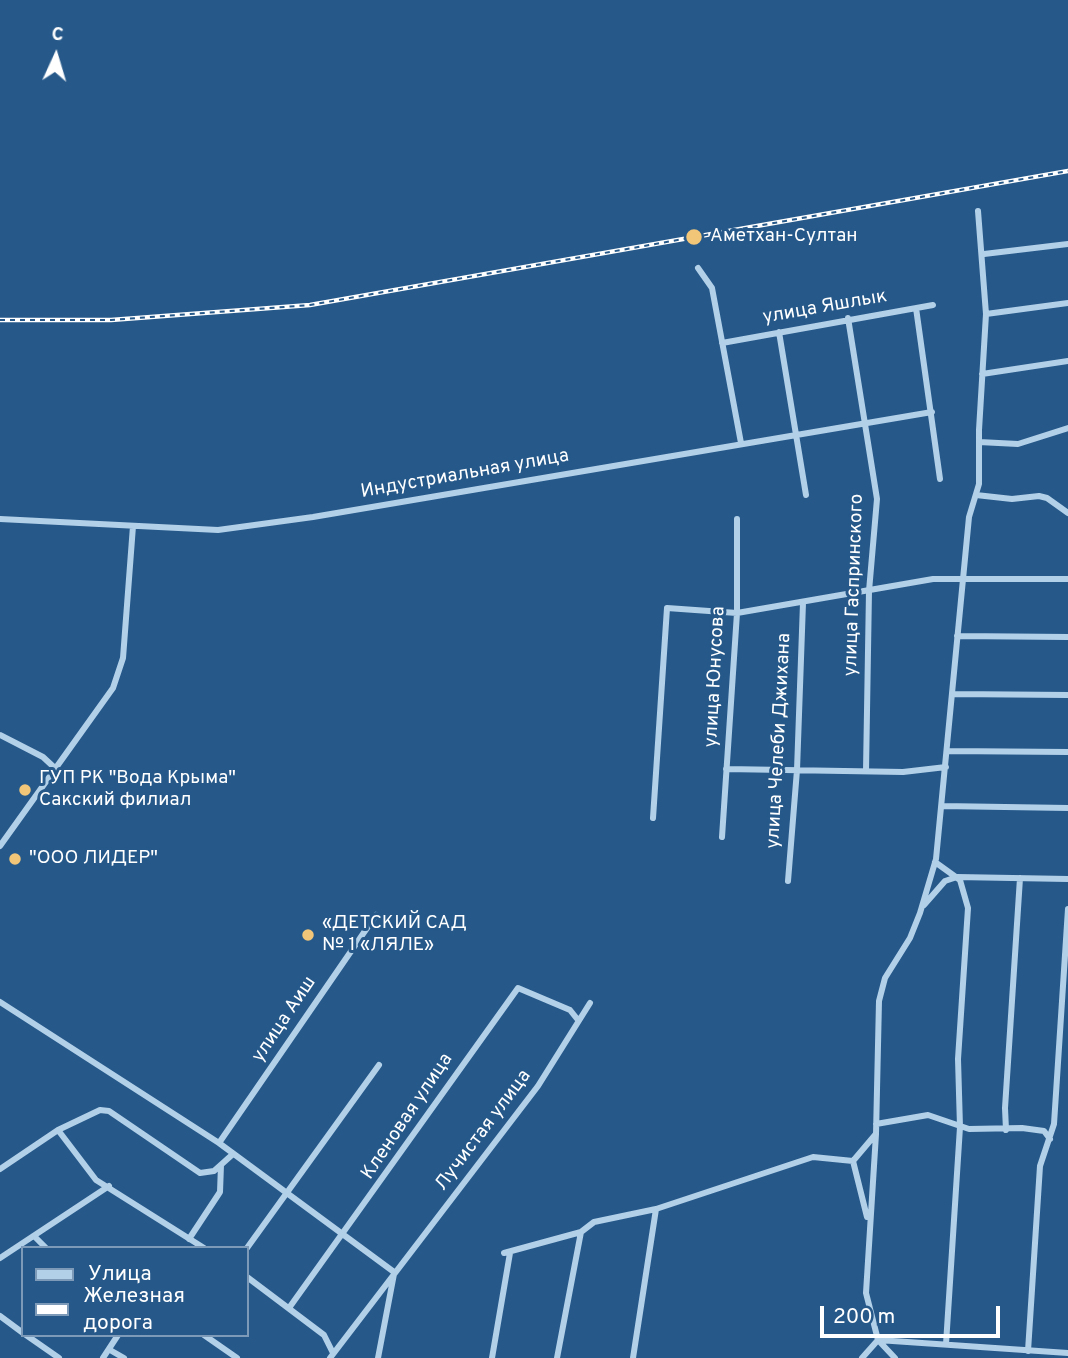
<!DOCTYPE html>
<html>
<head>
<meta charset="utf-8">
<style>
  body { margin:0 }
  #map { position:relative; width:1068px; height:1358px; overflow:hidden; background:#26598a; font-family:Overpass,sans-serif }
  canvas { display:block }
  .legend { position:absolute; left:21px; top:1246px; width:228px; height:91px; box-sizing:border-box; background:#26598a; border:2px solid #7d9bb9; margin:0; padding:9px 12px; list-style:none; font-size:21px; color:#fff }
  .legend li { display:flex; align-items:center; gap:14px; height:35px }
  .legend b { width:35px; border:2px solid #7d9bb9 }
  .north { position:absolute; left:21px; top:21px; width:70px; height:70px; -webkit-text-stroke:5px #26598a; paint-order:stroke; rotate:4deg; font-size:19px; font-weight:700; line-height:28px; text-align:center; color:#fff }
  .north::after { content:''; display:block; margin:auto; width:24px; height:32px; background:#fff; clip-path:polygon(50% 0,100% 100%,50% 72%,0 100%) }
  .scale { position:absolute; left:820px; top:1306px; width:180px; height:32px; box-sizing:border-box; border:4px solid #fff; border-top:0; padding-left:9px; font-size:21px; line-height:24px; white-space:nowrap; color:#fff; -webkit-text-stroke:5px #26598a; paint-order:stroke }
</style>
</head>
<body>
<div id="map">
<canvas width="1068" height="1358"></canvas>
<ul class="legend">
<li><b style="height:9px;background:#b3d0e9"></b>Улица</li>
<li><b style="height:9px;background:#fff"></b>Железная дорога</li>
</ul>
<div class="north">С</div>
<div class="scale">200 m</div>
</div>
<script>
const ctx = document.querySelector('canvas').getContext('2d');
ctx.lineJoin = 'round';
function poly(rows) {
  const path = new Path2D();
  for (const r of rows) {
    path.moveTo(r[0], r[1]);
    for (let i = 2; i < r.length; i += 2) path.lineTo(r[i], r[i + 1]);
  }
  return path;
}
function stroke(path, color, width, dash) {
  ctx.strokeStyle = color;
  ctx.lineWidth = width;
  ctx.lineCap = dash ? 'butt' : 'round';
  ctx.setLineDash(dash || []);
  ctx.stroke(path);
}
function label(font, color, halo, rows, align = 'center') {
  ctx.font = font + ' Overpass,sans-serif';
  ctx.lineWidth = 6;
  ctx.setLineDash([]);
  ctx.textBaseline = 'middle';
  ctx.strokeStyle = halo;
  ctx.fillStyle = color;
  for (const [text, x, y, turn = 0] of rows) {
    ctx.save();
    ctx.translate(x, y);
    ctx.rotate((+turn || 0) * Math.PI / 180);
    ctx.textAlign = isNaN(turn) ? turn : align;
    if (halo) ctx.strokeText(text, 0, 0);
    ctx.fillText(text, 0, 0);
    ctx.restore();
  }
}
stroke(poly([
  [984,254,1068,244],
  [698,268,712,288,741,443],
  [916,308,940,479],
  [986,314,1068,303],
  [848,318,877,499,869,591,866,771],
  [779,332,806,495],
  [722,343,933,305],
  [982,374,1068,361],
  [979,442,1018,444,1068,428],
  [976,495,1012,499,1039,496,1047,498,1068,513],
  [0,519,218,530,313,517,932,412],
  [957,636,1068,637],
  [953,694,1068,695],
  [0,735,43,757,57,770],
  [947,751,1068,752],
  [726,769,903,772,946,767],
  [942,806,1068,808],
  [653,818,667,608,737,613,933,579,1068,579],
  [722,837,737,613,737,519],
  [0,846,113,688,123,658,133,526],
  [935,862,960,880,968,908,958,1059,960,1127,946,1344],
  [788,881,797,770,803,603],
  [924,905,945,881,957,877,1068,879],
  [0,1002,219,1143,394,1272],
  [876,1124,928,1115,969,1129,1022,1128,1044,1131,1050,1139],
  [58,1130,96,1180,204,1248],
  [1006,1130,1005,1108,1020,878],
  [219,1143,376,915],
  [853,1161,867,1217],
  [0,1169,58,1130,100,1110,109,1111,200,1173,214,1171,233,1154],
  [34,1236,46,1248],
  [189,1239,220,1192,221,1165],
  [247,1248,379,1065],
  [504,1253,581,1232,594,1222,656,1209,813,1157,853,1161,875,1135],
  [0,1258,109,1186],
  [247,1277,324,1335,333,1353],
  [289,1308,518,988,570,1010,578,1020],
  [0,1316,23,1333],
  [26,1335,59,1358],
  [204,1335,237,1358],
  [878,1340,1068,1353],
  [110,1350,124,1358],
  [1028,1351,1040,1166,1054,1124,1068,909],
  [103,1358,118,1335],
  [330,1358,538,1086,590,1003],
  [378,1358,394,1274],
  [492,1358,510,1253],
  [557,1358,581,1232],
  [633,1358,656,1209],
  [862,1358,878,1340],
  [895,1358,878,1340,866,1293,876,1134,879,1001,885,978,910,938,920,913,936,859,969,517,979,484,979,430,986,314,978,211]
]), '#b3d0e9', 6);
const rail = poly([
  [0,320,111,320,310,305,1068,171]
]);
stroke(rail, '#fff', 4.5);
stroke(rail, '#26598a', 2, [5]);
for (const [x, y, r, color] of [
  [694,237,9,"#f2c679"],
  [25,790,7,"#f2c679"],
  [15,859,7,"#f2c679"],
  [308,935,7,"#f2c679"]
]) {
  const dot = new Path2D();
  dot.arc(x, y, r, 0, 2 * Math.PI);
  ctx.fillStyle = color;
  ctx.fill(dot);
  stroke(dot, '#26598a', 2.5);
}
label('19px', '#fff', '#26598a', [
  ["Аметхан-Султан",710,237],
  ["ГУП РК \"Вода Крыма\"",39,779],
  ["Сакский филиал",39,801],
  ["\"ООО ЛИДЕР\"",29,859],
  ["«ДЕТСКИЙ САД",322,924],
  ["№ 1 «ЛЯЛЕ»",322,946]
], 'left');
label('19px', '#fff', '#26598a', [
  ["улица Яшлык",825,308,-10],
  ["Индустриальная улица",465,475,-10],
  ["улица Гаспринского",855,585,-88],
  ["улица Юнусова",716,677,-87],
  ["улица Челеби Джихана",780,741,-87],
  ["улица Аиш",285,1020,-56],
  ["Кленовая улица",408,1117,-56],
  ["Лучистая улица",484,1131,-53]
]);
</script>
</body>
</html>
